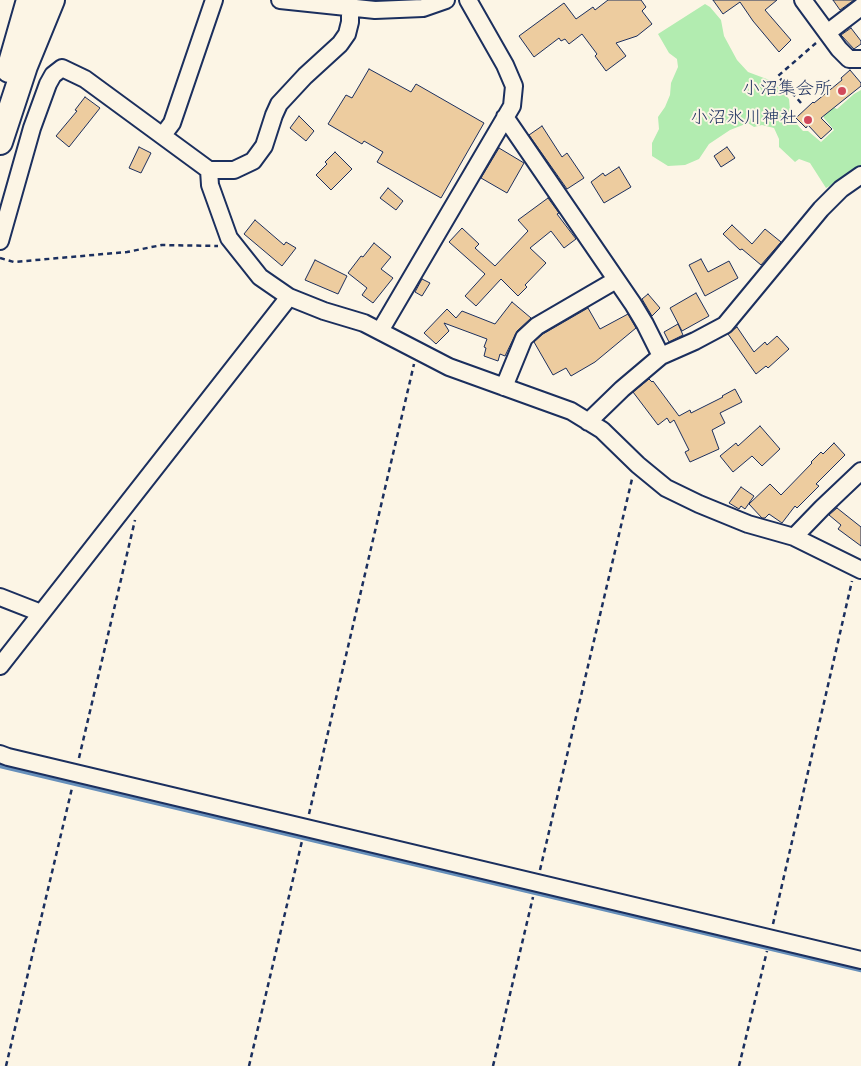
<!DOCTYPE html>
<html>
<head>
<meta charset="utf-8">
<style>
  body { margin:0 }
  canvas { display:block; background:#fcf5e5 }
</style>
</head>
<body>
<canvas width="861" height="1066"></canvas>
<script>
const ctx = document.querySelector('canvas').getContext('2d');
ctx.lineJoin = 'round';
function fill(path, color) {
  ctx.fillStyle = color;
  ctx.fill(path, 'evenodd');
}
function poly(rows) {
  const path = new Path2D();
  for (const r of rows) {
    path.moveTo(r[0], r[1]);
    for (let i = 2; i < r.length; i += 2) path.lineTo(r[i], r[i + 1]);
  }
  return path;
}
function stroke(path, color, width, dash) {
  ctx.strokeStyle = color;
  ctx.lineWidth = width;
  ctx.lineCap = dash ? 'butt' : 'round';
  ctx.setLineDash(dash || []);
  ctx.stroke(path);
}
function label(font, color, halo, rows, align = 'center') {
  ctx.font = font + ' "Indie Flower","Klee One",sans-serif';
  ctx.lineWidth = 4;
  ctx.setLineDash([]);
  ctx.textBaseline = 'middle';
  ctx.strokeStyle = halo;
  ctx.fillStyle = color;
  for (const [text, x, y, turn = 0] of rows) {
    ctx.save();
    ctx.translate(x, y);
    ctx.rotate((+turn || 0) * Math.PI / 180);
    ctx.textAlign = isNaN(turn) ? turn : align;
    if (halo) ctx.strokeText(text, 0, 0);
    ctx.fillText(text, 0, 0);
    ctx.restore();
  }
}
fill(poly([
  [705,4,710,7,721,20,724,36,737,60,748,72,772,81,789,99,790,110,794,121,803,131,808,131,821,142,834,130,824,118,824,110,828,105,837,109,854,94,861,90,861,167,826,188,810,163,799,159,795,162,779,147,779,139,774,128,762,125,754,127,748,123,730,130,709,144,699,159,685,165,668,166,652,156,652,143,659,129,658,117,665,107,670,95,671,83,678,67,677,59,669,53,658,34]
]), '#b2ecb0');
stroke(poly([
  [0,766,861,970]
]), '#6790bb', 4.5);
const building = poly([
  [608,0,641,0,646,7,642,11,652,24,637,36,616,43,626,56,606,71,595,56,597,54,582,34,569,44,565,39,561,41,559,38,534,57,519,36,564,3,576,19,593,7,595,10,608,0],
  [713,0,777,0,765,10,791,40,779,52,753,21,740,2,723,14,713,0],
  [833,0,854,0,840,10,833,0],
  [851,28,861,41,861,44,854,49,841,35,851,28],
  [369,69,411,92,416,84,484,123,441,198,377,162,383,152,364,141,362,144,328,124,346,95,352,98,369,69],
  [850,70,861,83,861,86,821,118,832,129,821,139,808,125,806,128,796,118,813,102,814,103,842,80,841,78,850,70],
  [85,97,100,108,69,147,56,136,77,111,75,110,85,97],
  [299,116,314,131,306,141,290,128,299,116],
  [542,126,562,157,567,153,584,178,567,189,529,135,542,126],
  [139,147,151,153,141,173,129,168,139,147],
  [727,147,735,158,721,167,714,156,727,147],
  [499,148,524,163,507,193,481,178,499,148],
  [335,152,352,169,331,190,316,175,327,164,325,162,335,152],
  [619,167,631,187,604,203,591,182,603,173,605,176,619,167],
  [388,188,403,201,396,210,380,198,388,188],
  [548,198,559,213,557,214,576,239,564,248,551,231,530,248,546,263,525,285,527,287,518,296,501,279,476,306,465,296,485,274,449,242,462,228,479,244,475,248,495,266,528,231,518,220,548,198],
  [255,220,284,245,286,242,296,248,282,266,244,234,255,220],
  [732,225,752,244,765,229,781,242,761,265,742,249,740,250,723,234,732,225],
  [374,243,391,257,381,269,393,278,373,303,362,295,367,288,348,273,361,256,363,257,374,243],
  [701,259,708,272,729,261,738,278,705,296,689,265,701,259],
  [315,260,347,276,338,294,305,280,315,260],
  [422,279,430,283,422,296,415,292,422,279],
  [696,293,709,316,682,331,670,308,696,293],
  [648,294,660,308,652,316,642,299,648,294],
  [512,302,531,318,517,331,505,356,500,354,498,361,484,356,486,348,484,347,487,339,444,323,449,331,436,344,424,333,447,309,456,318,462,311,495,324,512,302],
  [588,308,600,329,628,314,636,328,595,362,571,376,566,368,553,375,534,342,543,334,588,308],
  [678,324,683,335,669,342,664,332,678,324],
  [737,327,754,352,765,342,767,345,777,336,789,349,768,368,766,366,756,374,728,334,737,327],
  [649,379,652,382,653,381,679,416,690,410,691,413,723,397,722,396,735,389,742,402,720,413,725,423,712,430,719,449,690,462,685,452,689,450,674,420,670,423,667,418,658,425,633,392,649,379],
  [760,426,780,449,762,466,752,456,733,472,720,456,736,443,738,446,760,426],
  [834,443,845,455,816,484,819,486,797,508,795,506,782,523,769,514,765,518,762,518,749,504,770,484,781,495,812,463,811,462,821,452,823,454,834,443],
  [741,487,754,496,745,509,741,506,739,509,729,503,741,487],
  [837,508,861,527,861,546,838,529,841,525,829,515,837,508]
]);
fill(building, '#edcc9f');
stroke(building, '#1b2f5e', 1);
const minor = poly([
  [280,0,375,10,423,8,446,0],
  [803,0,839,49,849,59,861,59],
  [827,33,861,7],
  [505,117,633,304,645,324,661,356],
  [163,135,172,123,214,0],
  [209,170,210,185,229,238,260,277,289,297,324,311,364,323,449,367,571,411,602,430,638,465,666,488,699,504,748,524,794,537,861,570],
  [0,241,32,128,48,84,53,75,62,68,85,79,209,170,234,170,253,161,264,146,274,115,279,104,305,76,340,44,347,34,350,22,350,8],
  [380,331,512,106,514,86,505,65,468,0],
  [504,387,524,338,537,326,616,280],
  [588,422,622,389,661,356,695,341,725,325,821,209,841,189,861,175],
  [794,537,822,508,861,471],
  [0,597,41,613],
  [0,666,289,297],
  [0,754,8,757,861,960]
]);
const highway = poly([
  [9,70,29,0],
  [0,142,25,66,52,0]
]);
stroke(minor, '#1b2f5e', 20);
stroke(highway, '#1b2f5e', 28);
stroke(poly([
  [801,103,778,76,816,43],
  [0,258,14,262,127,252,162,245,218,246],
  [79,758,135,520],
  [309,814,414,364],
  [540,870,632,479],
  [773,924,852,581],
  [6,1066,72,788],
  [249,1066,302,841],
  [493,1066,533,897],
  [739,1066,767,951]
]), '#1b2f5e', 2.5, [5, 4]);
stroke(minor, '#fcf5e5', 16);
stroke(highway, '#fcf5e5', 24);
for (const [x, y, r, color] of [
  [842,91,5,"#d1495b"],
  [808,120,5,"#d1495b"]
]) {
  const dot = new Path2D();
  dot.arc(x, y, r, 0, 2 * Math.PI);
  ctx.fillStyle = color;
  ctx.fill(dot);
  stroke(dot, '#fcf5e5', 2);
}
label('18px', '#1b2f5e', '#fcf5e5', [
  ["小沼集会所",832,91],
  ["小沼氷川神社",798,120]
], 'right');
</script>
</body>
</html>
